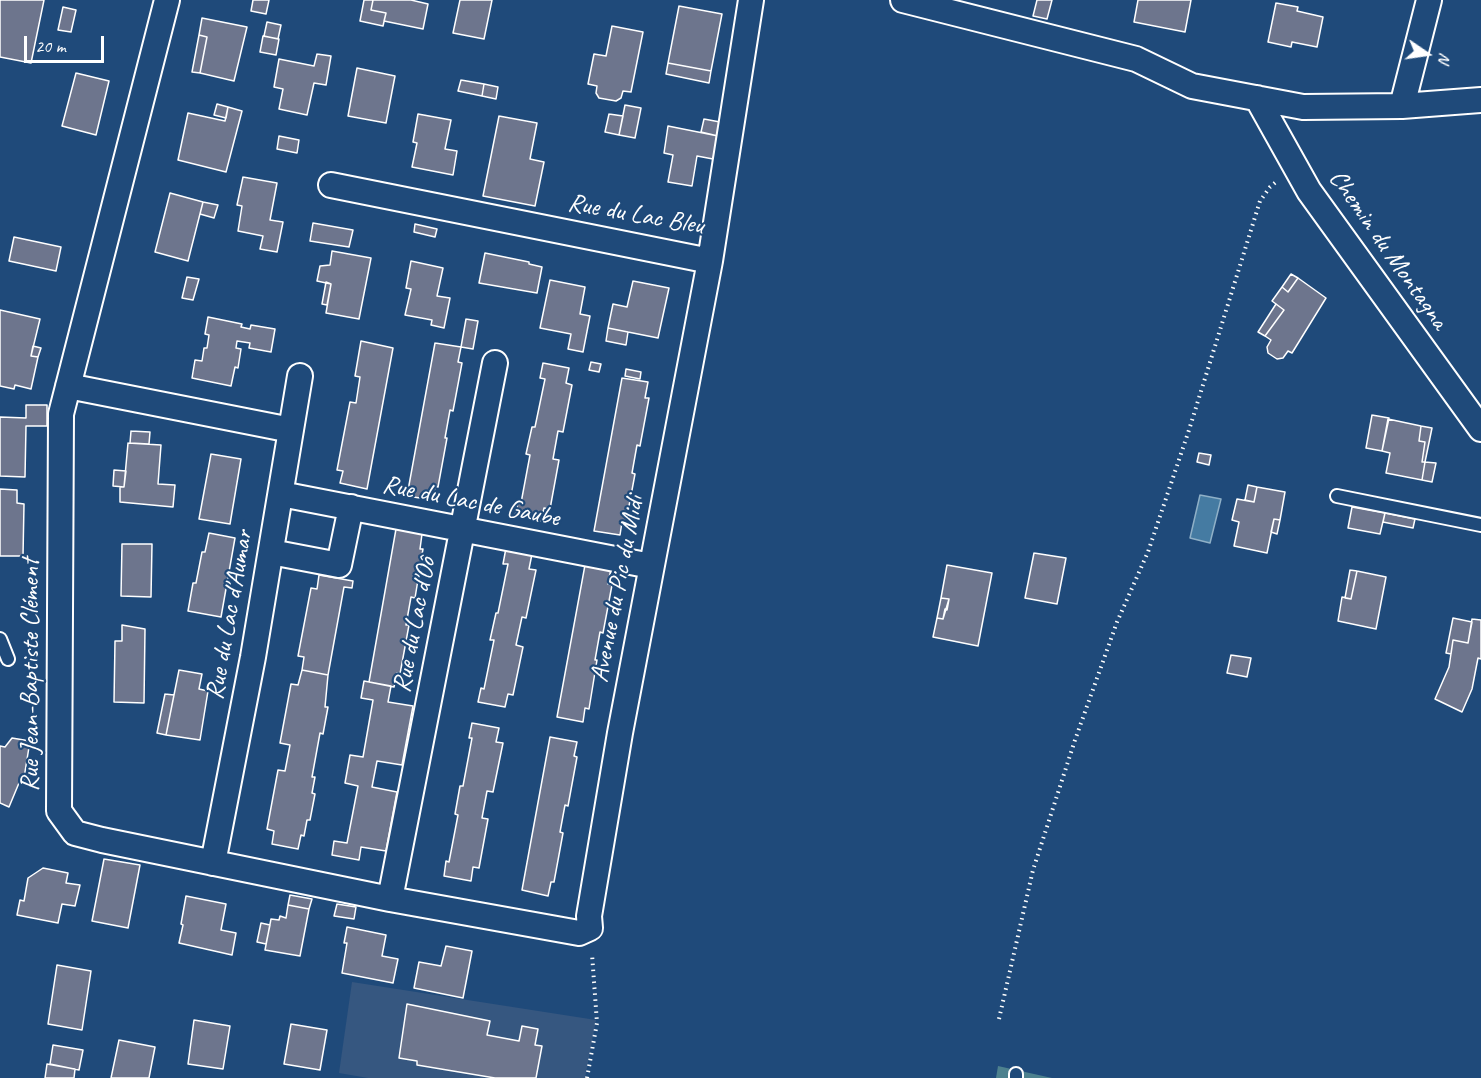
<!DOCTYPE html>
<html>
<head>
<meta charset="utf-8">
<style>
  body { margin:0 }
  #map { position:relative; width:1481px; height:1078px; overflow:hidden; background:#1f4a7a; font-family:Caveat,sans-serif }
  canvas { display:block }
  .north { position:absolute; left:1397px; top:24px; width:60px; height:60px; -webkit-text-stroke:4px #1f4a7a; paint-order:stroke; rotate:103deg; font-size:16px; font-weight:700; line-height:24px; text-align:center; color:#fff }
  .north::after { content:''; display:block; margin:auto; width:21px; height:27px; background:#fff; clip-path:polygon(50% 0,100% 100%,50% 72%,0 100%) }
  .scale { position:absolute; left:24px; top:36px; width:80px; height:27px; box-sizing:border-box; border:3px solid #fff; border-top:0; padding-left:8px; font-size:18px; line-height:21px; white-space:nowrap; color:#fff; -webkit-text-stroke:4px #1f4a7a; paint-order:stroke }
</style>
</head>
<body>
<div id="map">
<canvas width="1481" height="1078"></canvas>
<div class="north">N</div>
<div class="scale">20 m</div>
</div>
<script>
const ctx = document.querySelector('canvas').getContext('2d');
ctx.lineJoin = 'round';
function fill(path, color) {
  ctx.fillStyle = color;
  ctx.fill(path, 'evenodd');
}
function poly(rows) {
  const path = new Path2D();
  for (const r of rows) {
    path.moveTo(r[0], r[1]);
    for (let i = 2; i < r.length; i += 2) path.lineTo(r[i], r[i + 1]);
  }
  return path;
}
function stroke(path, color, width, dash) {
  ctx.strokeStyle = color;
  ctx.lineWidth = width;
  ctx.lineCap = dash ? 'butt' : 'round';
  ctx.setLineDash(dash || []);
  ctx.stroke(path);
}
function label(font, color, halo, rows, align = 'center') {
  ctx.font = font + ' Caveat,sans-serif';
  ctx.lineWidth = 4.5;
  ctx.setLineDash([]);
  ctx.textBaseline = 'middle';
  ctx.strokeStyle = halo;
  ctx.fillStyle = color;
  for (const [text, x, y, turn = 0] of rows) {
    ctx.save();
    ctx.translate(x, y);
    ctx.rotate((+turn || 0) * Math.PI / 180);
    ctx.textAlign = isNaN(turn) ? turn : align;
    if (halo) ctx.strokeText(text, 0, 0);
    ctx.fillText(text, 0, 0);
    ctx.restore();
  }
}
fill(poly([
  [352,982,596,1020,585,1078,368,1078,339,1073]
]), '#365780');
fill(poly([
  [998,1066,1052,1078,996,1078]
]), '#4d818e');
const water = poly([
  [1200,495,1221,499,1210,543,1190,538,1200,495]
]);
fill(water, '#457ba2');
stroke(water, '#8fb0c7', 1.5);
const building = poly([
  [0,0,44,0,31,63,0,57,0,0],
  [253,0,269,0,266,14,251,11,253,0],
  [364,0,373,0,371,10,386,13,383,26,360,21,364,0],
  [373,0,411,0,428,4,423,29,384,21,386,13,371,10,373,0],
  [460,0,492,0,484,39,453,33,460,0],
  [1037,0,1052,0,1047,19,1033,16,1037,0],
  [1138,0,1191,0,1185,32,1134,22,1138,0],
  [1276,3,1298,7,1297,11,1323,17,1317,47,1292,42,1291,47,1268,42,1276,3],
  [679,6,722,14,711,71,668,63,679,6],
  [63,7,76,10,71,32,58,30,63,7],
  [202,18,247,27,234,81,200,73,207,37,199,35,202,18],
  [267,22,281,25,278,39,264,36,267,22],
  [612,26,643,32,631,92,623,91,621,98,616,101,599,98,596,93,597,86,588,84,594,54,606,56,612,26],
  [199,35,207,37,200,73,192,72,199,35],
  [263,36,279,39,276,55,260,52,263,36],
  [317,54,331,56,326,85,314,83,307,115,279,109,283,89,274,87,279,59,314,66,317,54],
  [668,63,711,71,709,83,666,74,668,63],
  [357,68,395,76,386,123,348,116,357,68],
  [76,73,109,81,96,135,62,126,76,73],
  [461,80,484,84,482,96,458,91,461,80],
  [484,84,498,87,496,99,482,96,484,84],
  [217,104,228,107,226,118,214,115,217,104],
  [625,105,641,108,635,138,619,135,625,105],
  [228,107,242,111,226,172,178,160,188,113,225,121,228,107],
  [418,114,451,120,445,149,457,151,453,175,412,167,417,143,413,142,418,114],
  [609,114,623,116,619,135,605,132,609,114],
  [499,116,537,123,530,159,544,162,535,206,483,196,499,116],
  [704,119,720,122,718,136,701,132,704,119],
  [668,126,718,136,713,159,697,156,692,186,668,182,673,155,664,153,668,126],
  [279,136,299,140,297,153,277,149,279,136],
  [243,177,277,183,270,220,283,222,277,252,260,249,263,236,238,231,242,206,237,205,243,177],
  [170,193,203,202,188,261,155,252,170,193],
  [203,202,218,205,214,218,200,214,203,202],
  [313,223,353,230,349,247,310,241,313,223],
  [415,224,437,229,435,237,414,232,415,224],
  [14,237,61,247,56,271,9,261,14,237],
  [332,251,371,258,359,319,326,313,331,284,317,281,320,266,330,265,332,251],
  [485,253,529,262,529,264,542,267,537,293,479,283,485,253],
  [411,261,443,268,437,296,450,298,444,328,431,325,432,320,405,315,411,289,406,288,411,261],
  [1291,274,1298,278,1288,292,1282,287,1291,274],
  [187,277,199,279,193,300,182,298,187,277],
  [1298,278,1326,298,1292,353,1288,351,1283,358,1277,359,1268,353,1267,347,1271,340,1265,336,1284,310,1272,301,1282,287,1288,292,1298,278],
  [550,280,585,287,580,314,590,316,583,352,568,349,571,334,540,328,550,280],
  [633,281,669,288,658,338,608,328,613,304,627,307,633,281],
  [326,282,331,284,327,305,322,304,326,282],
  [1276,304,1284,310,1265,336,1258,332,1276,304],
  [0,310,40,319,31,356,38,357,31,389,15,385,14,389,0,386,0,310],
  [208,317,242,324,241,327,250,329,251,325,275,329,271,352,249,348,250,343,237,341,236,348,241,349,238,368,235,367,231,386,192,378,195,360,202,361,204,348,207,348,209,335,205,334,208,317],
  [466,319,478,321,473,349,461,347,466,319],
  [608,328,628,332,626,345,606,341,608,328],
  [361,341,393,348,367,489,340,483,343,471,337,470,350,402,356,403,360,377,355,376,361,341],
  [435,343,461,347,458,362,462,363,453,411,450,410,445,438,447,438,438,487,435,486,433,500,407,496,435,343],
  [33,346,41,348,38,357,31,356,33,346],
  [591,362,601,364,599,372,589,370,591,362],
  [543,363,569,368,566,383,572,385,563,432,558,431,553,459,559,460,550,509,544,508,541,521,515,516,518,502,521,503,530,455,526,454,532,427,535,427,545,379,540,378,543,363],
  [626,369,641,372,640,379,625,376,626,369],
  [622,378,648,382,645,398,649,398,640,446,637,445,632,473,635,474,626,522,622,522,620,535,594,531,622,378],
  [26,405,47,405,47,426,26,426,25,477,0,476,0,417,26,418,26,405],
  [1372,415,1389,418,1382,451,1366,448,1372,415],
  [1388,419,1421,426,1419,441,1425,442,1422,462,1425,462,1422,480,1386,473,1390,453,1382,451,1388,419],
  [1421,426,1432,428,1425,462,1422,462,1425,442,1419,441,1421,426],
  [131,431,150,432,149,444,130,443,131,431],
  [128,443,161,445,158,484,175,485,173,507,120,502,120,487,124,487,128,443],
  [1199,453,1211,455,1209,465,1197,462,1199,453],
  [211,454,241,459,230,524,199,519,211,454],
  [1425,462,1436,463,1432,482,1422,480,1425,462],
  [114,470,126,471,124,487,113,486,114,470],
  [1248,485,1257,487,1254,502,1245,500,1248,485],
  [1257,487,1285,492,1280,520,1274,519,1267,553,1234,546,1239,522,1232,520,1237,499,1254,502,1257,487],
  [0,489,17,490,17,503,24,504,23,556,0,556,0,489],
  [1352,507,1385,513,1380,534,1348,528,1352,507],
  [1385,513,1415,519,1413,528,1383,522,1385,513],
  [1274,519,1280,520,1277,534,1271,532,1274,519],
  [396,529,422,534,420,549,423,549,415,598,411,597,406,625,409,625,400,674,397,673,394,687,369,682,396,529],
  [209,533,235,538,221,617,188,611,193,583,196,583,202,552,205,552,209,533],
  [122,544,152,544,151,597,121,596,122,544],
  [506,548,532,554,529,569,536,570,526,618,522,617,516,645,523,647,513,695,508,694,505,707,478,702,481,688,484,689,494,640,490,640,496,613,498,613,508,564,503,564,506,548],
  [1034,553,1066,558,1057,604,1025,598,1034,553],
  [585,565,611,569,608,584,612,585,603,633,600,632,595,660,597,660,589,709,585,708,583,722,557,717,585,565],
  [947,565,992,573,978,646,933,637,937,618,943,619,945,609,947,610,949,599,941,598,947,565],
  [1350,570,1357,571,1351,599,1345,598,1350,570],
  [1357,571,1386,577,1376,629,1338,621,1342,597,1351,599,1357,571],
  [319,575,353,581,352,588,344,587,328,675,302,670,304,657,298,656,311,588,317,589,319,575],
  [941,598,949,599,943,619,937,618,941,598],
  [1453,618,1472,622,1468,643,1453,640,1451,654,1446,653,1453,618],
  [1472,619,1481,620,1481,659,1478,658,1472,689,1462,712,1435,699,1449,667,1453,640,1468,643,1472,619],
  [122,625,145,629,144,703,114,702,115,641,122,641,122,625],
  [1231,655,1251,658,1247,677,1227,673,1231,655],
  [179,670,202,674,199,689,208,691,200,740,166,735,179,670],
  [302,670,328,675,325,707,328,707,323,734,320,733,312,777,315,777,312,793,315,794,310,820,307,820,304,836,301,835,298,849,272,844,274,831,267,829,278,770,285,771,290,745,280,743,291,684,298,685,302,670],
  [364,681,391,686,388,702,413,706,402,765,377,761,372,787,397,792,386,851,361,847,359,860,332,855,334,841,347,843,358,786,345,783,350,755,363,757,373,700,361,698,364,681],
  [165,694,174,695,166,735,157,733,165,694],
  [472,723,499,728,496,742,503,743,493,792,487,791,482,818,488,819,479,868,473,867,471,881,444,876,446,861,449,862,458,815,455,814,460,786,463,786,472,738,469,738,472,723],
  [550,737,577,742,574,756,577,757,568,806,565,805,560,832,563,833,554,882,551,882,548,896,522,890,550,737],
  [12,738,30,741,23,784,19,783,9,807,0,803,0,746,5,747,12,738],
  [104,859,140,865,128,928,92,921,104,859],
  [43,868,68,873,66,883,80,885,75,906,62,904,58,923,17,915,20,900,24,901,28,878,43,868],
  [290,895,312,899,309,909,288,905,290,895],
  [186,896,226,904,221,930,236,933,232,955,179,943,183,925,181,924,186,896],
  [337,904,356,907,354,919,334,916,337,904],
  [288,905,309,909,300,956,265,950,271,919,279,920,280,916,286,918,288,905],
  [261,923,270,925,266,944,257,942,261,923],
  [347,927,386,935,382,956,398,959,393,983,342,973,347,943,344,943,347,927],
  [446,946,472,951,463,998,414,988,419,962,441,966,446,946],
  [57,965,91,971,82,1030,48,1024,57,965],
  [407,1004,490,1021,487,1035,519,1041,522,1026,538,1029,535,1045,542,1046,536,1078,495,1078,417,1065,417,1061,399,1058,407,1004],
  [194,1020,230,1026,223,1069,188,1064,194,1020],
  [291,1024,327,1030,320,1070,284,1064,291,1024],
  [119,1040,155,1047,149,1078,111,1078,119,1040],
  [53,1045,83,1050,79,1070,50,1064,53,1045],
  [47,1064,75,1069,74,1078,45,1078,47,1064]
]);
fill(building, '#6d758d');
stroke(building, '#fff', 1.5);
const service = poly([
  [1337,496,1481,525],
  [0,639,8,659],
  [1016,1078,1016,1074]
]);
const minor = poly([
  [167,0,61,414,59,811,75,833,102,840,390,899,579,933,590,928,589,916,620,733,710,261,751,0],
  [903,0,1136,59,1192,86,1303,107,1402,106,1481,100],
  [1257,98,1309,191,1481,429],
  [1402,106,1429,0],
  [331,185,710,261],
  [68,386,291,430],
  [281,494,651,566],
  [271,552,339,565,351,507],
  [213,863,253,657,300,376],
  [390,899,495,363]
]);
stroke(service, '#fff', 16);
stroke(minor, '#fff', 28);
stroke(poly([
  [999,1019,1033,870,1075,740,1117,622,1148,552,1189,430,1260,201,1270,187,1276,182],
  [587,1078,597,1023,592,954]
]), '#fff', 4, [1.5, 4.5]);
stroke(service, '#1f4a7a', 12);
stroke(minor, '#1f4a7a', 24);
label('26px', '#fff', '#1f4a7a', [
  ["Rue du Lac Bleu",636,215,10],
  ["Chemin du Montagna",1388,250,55],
  ["Rue du Lac de Gaube",471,502,11],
  ["Avenue du Pic du Midi",618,589,-79],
  ["Rue du Lac d'Aumar",230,615,-80],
  ["Rue du Lac d'Oô",415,625,-79],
  ["Rue Jean-Baptiste Clément",31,675,-90]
]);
</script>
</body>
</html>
